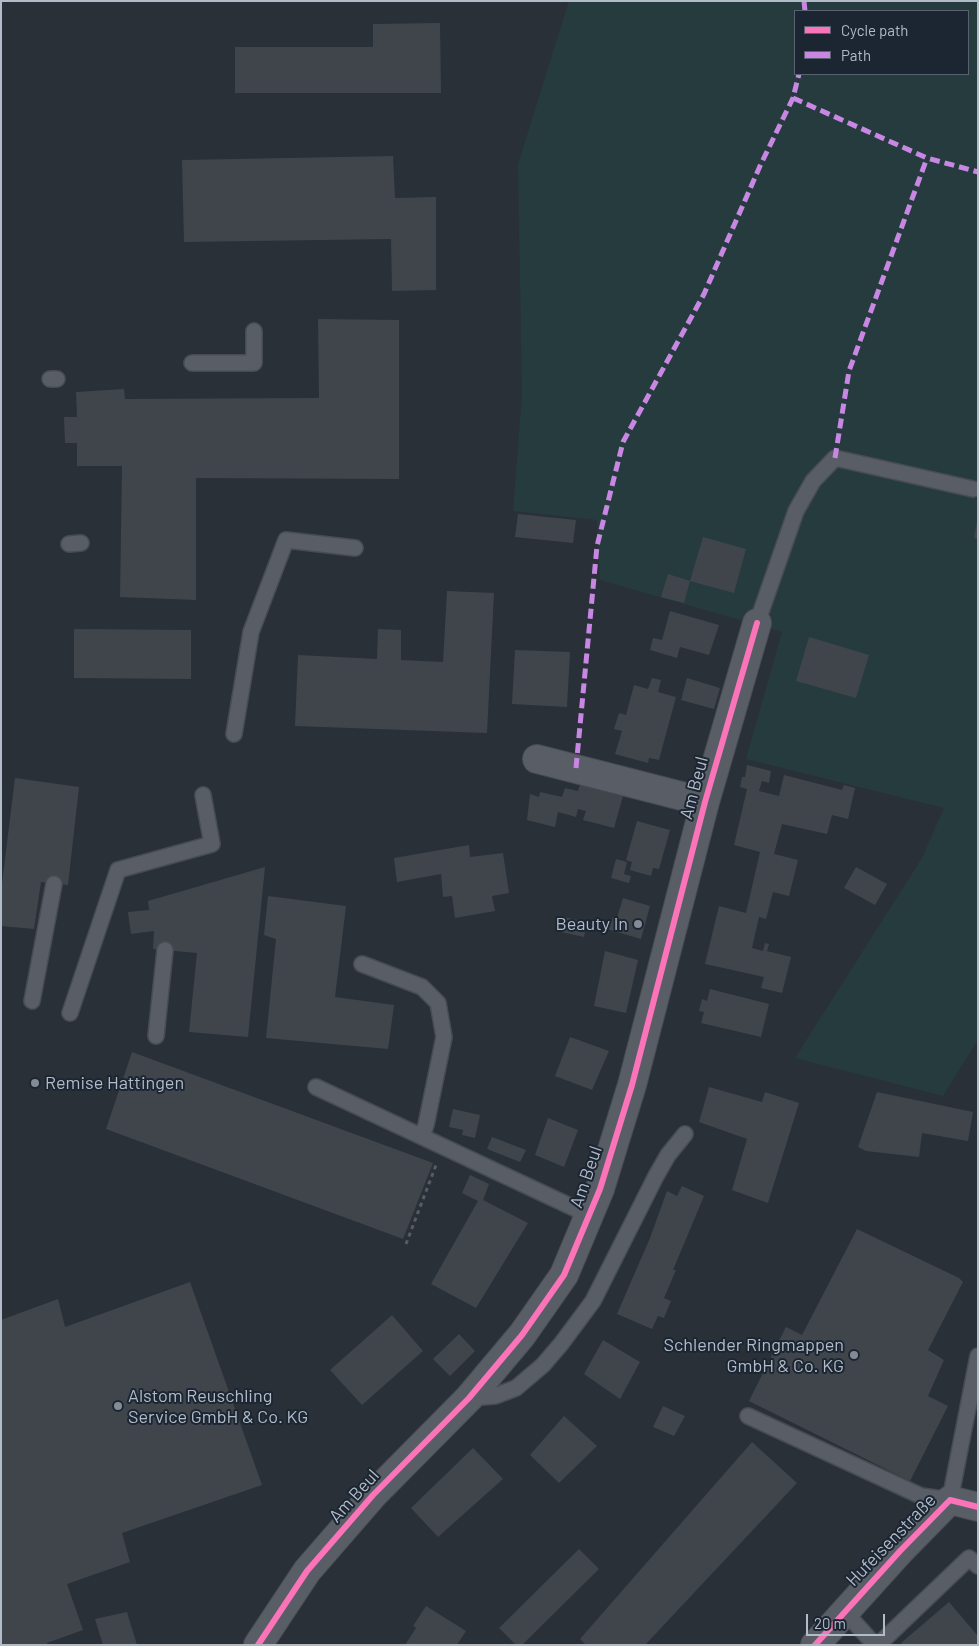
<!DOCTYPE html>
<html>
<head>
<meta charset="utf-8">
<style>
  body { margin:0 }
  #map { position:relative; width:979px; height:1646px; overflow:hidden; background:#293038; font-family:Barlow,sans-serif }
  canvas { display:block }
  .frame { position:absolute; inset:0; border:2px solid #b2bcc9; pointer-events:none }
  .legend { position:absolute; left:794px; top:10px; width:175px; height:65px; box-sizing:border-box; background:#1c2633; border:1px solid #58626f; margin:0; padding:6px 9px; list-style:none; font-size:15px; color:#b2bcc9 }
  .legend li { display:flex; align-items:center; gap:10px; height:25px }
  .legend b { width:25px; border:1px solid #58626f }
  .scale { position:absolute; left:806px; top:1614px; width:79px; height:22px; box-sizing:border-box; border:2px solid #b2bcc9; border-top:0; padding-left:6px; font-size:15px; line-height:18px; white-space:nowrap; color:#b2bcc9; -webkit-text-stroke:4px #1c2633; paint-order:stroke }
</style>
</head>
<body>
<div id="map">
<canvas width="979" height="1646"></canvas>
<div class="frame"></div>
<ul class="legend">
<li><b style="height:6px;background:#fb73b8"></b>Cycle path</li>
<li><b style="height:6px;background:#c787e3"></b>Path</li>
</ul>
<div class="scale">20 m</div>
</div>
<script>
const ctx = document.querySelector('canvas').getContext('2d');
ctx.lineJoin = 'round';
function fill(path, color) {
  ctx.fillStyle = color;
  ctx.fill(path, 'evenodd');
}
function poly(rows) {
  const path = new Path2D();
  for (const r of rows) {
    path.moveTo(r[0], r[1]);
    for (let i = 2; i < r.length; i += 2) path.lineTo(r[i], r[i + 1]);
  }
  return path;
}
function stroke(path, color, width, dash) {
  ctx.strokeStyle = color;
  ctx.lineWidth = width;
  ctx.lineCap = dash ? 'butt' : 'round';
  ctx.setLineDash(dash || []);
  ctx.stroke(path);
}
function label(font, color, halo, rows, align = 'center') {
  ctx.font = font + ' Barlow,sans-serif';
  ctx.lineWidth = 4;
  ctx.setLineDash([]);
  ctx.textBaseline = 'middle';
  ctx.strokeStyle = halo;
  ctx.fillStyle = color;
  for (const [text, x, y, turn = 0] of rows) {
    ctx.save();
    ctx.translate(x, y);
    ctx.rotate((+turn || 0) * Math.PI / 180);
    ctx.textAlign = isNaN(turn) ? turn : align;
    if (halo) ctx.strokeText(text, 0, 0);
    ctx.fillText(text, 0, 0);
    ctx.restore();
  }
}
fill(poly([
  [569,1,978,1,978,1040,943,1096,795,1058,922,858,944,808,746,759,782,632,600,580,597,520,513,511,522,395,518,164],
  [795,11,968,11,968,74,795,74]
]), '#263b3e');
fill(poly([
  [440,23,441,93,235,93,235,47,373,47,373,24],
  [393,156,395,198,436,197,436,290,392,291,391,239,184,242,182,160],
  [318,319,399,320,399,479,196,478,196,600,120,597,122,466,77,466,77,443,65,443,64,417,77,417,76,392,124,389,125,399,319,398],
  [518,514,576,520,573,543,515,537],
  [977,522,978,522,978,539,974,538],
  [703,537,746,549,734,593,690,581],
  [668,574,690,581,684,603,661,597],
  [447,591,494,593,487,733,295,726,298,655,377,659,378,629,401,630,401,660,443,662],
  [670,611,719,625,709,655,680,647,677,658,650,650,653,638,662,640],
  [74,629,191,630,191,679,74,678],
  [809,637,869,655,856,698,796,681],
  [515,650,570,652,567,707,512,704],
  [652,678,661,680,658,692,676,697,659,760,649,758,648,763,615,754,622,731,614,729,619,713,626,715,634,685,648,689],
  [687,678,720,688,714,709,681,700],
  [747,765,771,771,769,783,762,781,759,791,779,796,784,775,842,790,844,785,855,788,848,819,832,815,827,834,782,824,774,854,798,860,789,896,773,892,766,919,759,917,752,948,763,951,765,943,769,944,767,951,791,957,782,993,761,988,764,977,705,964,719,906,746,913,760,852,734,845,747,789,740,787,742,777,745,777],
  [15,778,79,787,68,885,41,882,34,929,1,926,1,891],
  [580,784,623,796,614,828,583,820,586,811,578,809,576,817,558,812,555,827,527,820,530,794,539,797,540,792,562,797,565,788,578,791],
  [637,821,670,830,659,869,653,868,651,876,630,870,632,862,626,860],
  [469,845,470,857,503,853,509,893,492,896,495,911,455,918,452,896,443,897,441,874,397,882,394,858],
  [616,859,627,862,624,874,631,876,629,883,611,878],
  [265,867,248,1037,189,1032,197,953,153,949,154,931,131,934,128,912,149,910,148,901],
  [856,867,887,884,875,905,844,888],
  [268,896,346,906,335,997,394,1005,388,1049,266,1038,276,939,264,935],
  [623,898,650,906,641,939,607,929,610,921,612,921,613,917,617,918],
  [564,917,587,922,584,937,561,932],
  [605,951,638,960,626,1013,594,1006],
  [710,989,769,1004,761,1037,701,1023,704,1012,699,1011,702,999,707,1001],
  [570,1037,609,1051,592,1090,555,1076],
  [132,1052,433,1163,403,1239,106,1129],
  [709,1087,762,1102,765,1092,799,1103,768,1203,732,1190,747,1139,699,1122],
  [877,1092,973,1112,968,1141,922,1133,919,1157,866,1151,858,1147],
  [453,1109,480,1115,475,1138,462,1135,463,1130,449,1127],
  [548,1118,578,1130,564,1167,535,1155],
  [492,1137,526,1150,520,1162,487,1149],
  [470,1175,489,1184,483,1200,528,1223,476,1308,431,1284,478,1201,462,1193],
  [682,1186,704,1196,673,1270,676,1270,664,1298,671,1301,664,1318,658,1316,652,1329,617,1314,650,1238,667,1191,677,1196],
  [857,1229,959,1278,963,1282,928,1350,944,1360,928,1396,948,1406,910,1481,749,1401,786,1327,802,1335],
  [190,1282,262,1485,122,1533,130,1562,67,1584,83,1630,47,1643,47,1645,1,1645,1,1320,58,1299,65,1327],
  [392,1315,423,1351,362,1405,330,1370],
  [459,1334,475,1351,450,1376,433,1359],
  [603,1340,640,1362,620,1399,584,1374],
  [663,1406,685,1416,674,1436,653,1427],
  [564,1416,597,1446,559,1483,530,1455],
  [752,1442,797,1483,645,1645,586,1645,580,1639],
  [473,1448,503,1479,438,1537,411,1508],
  [579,1549,599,1569,522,1645,516,1645,499,1628],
  [949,1602,978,1636,978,1645,903,1645,901,1643],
  [426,1606,466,1631,457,1645,405,1645,416,1628,413,1626],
  [127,1612,137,1645,103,1645,95,1619]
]), '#40454c');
const service = poly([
  [192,363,254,363,254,331],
  [50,379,57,379],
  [69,544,81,543],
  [757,623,796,511,813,481,835,458,973,489],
  [234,734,251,632,286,540,355,548],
  [362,964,422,987,438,1003,444,1037,426,1125,422,1136],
  [32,1001,54,884],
  [70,1013,118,870,212,844,203,795],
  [156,1036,165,950],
  [316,1087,589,1215],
  [469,1398,495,1396,516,1388,543,1365,561,1344,593,1301,656,1176,668,1155,685,1134],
  [748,1416,921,1496,950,1500,978,1356],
  [845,1612,875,1645],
  [878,1645,969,1558,978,1566]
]);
const minor = poly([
  [537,759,705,802],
  [258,1645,307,1571,373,1495,469,1398,522,1335,564,1275,600,1189,632,1085,705,802,757,623],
  [815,1645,900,1551,950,1500,978,1507]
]);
stroke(service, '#474c53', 18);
stroke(minor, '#474c53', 30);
stroke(poly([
  [406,1244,436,1165]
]), '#575d63', 3, [4, 4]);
stroke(service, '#595e66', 15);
stroke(minor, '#595e66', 28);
stroke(poly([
  [804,1,805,11],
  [793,98,927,158,978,172],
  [835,458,849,371,927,158],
  [576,768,597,546,623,442,704,294,760,166,793,98,799,74]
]), '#c787e3', 5, [10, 5]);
stroke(poly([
  [258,1645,307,1571,373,1495,469,1398,522,1335,564,1275,600,1189,632,1085,705,802,757,623],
  [815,1645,900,1551,950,1500,978,1507]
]), '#fb73b8', 6);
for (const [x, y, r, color] of [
  [638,924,5,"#828b96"],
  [35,1083,5,"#828b96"],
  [854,1355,5,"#828b96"],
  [118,1406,5,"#828b96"]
]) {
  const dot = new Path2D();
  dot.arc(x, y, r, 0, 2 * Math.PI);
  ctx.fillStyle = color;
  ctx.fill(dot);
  stroke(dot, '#1c2633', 2);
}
label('18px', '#b2bcc9', '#1c2633', [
  ["Am Beul",694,788,-75],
  ["Am Beul",586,1177,-71],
  ["Am Beul",354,1496,-48],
  ["Hufeisenstraße",891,1540,-46]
]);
label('18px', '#b2bcc9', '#1c2633', [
  ["Beauty In",628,924],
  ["Remise Hattingen",45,1083,"left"],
  ["Schlender Ringmappen",844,1345],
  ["GmbH & Co. KG",844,1366],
  ["Alstom Reuschling",128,1396,"left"],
  ["Service GmbH & Co. KG",128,1417,"left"]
], 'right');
</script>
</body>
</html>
